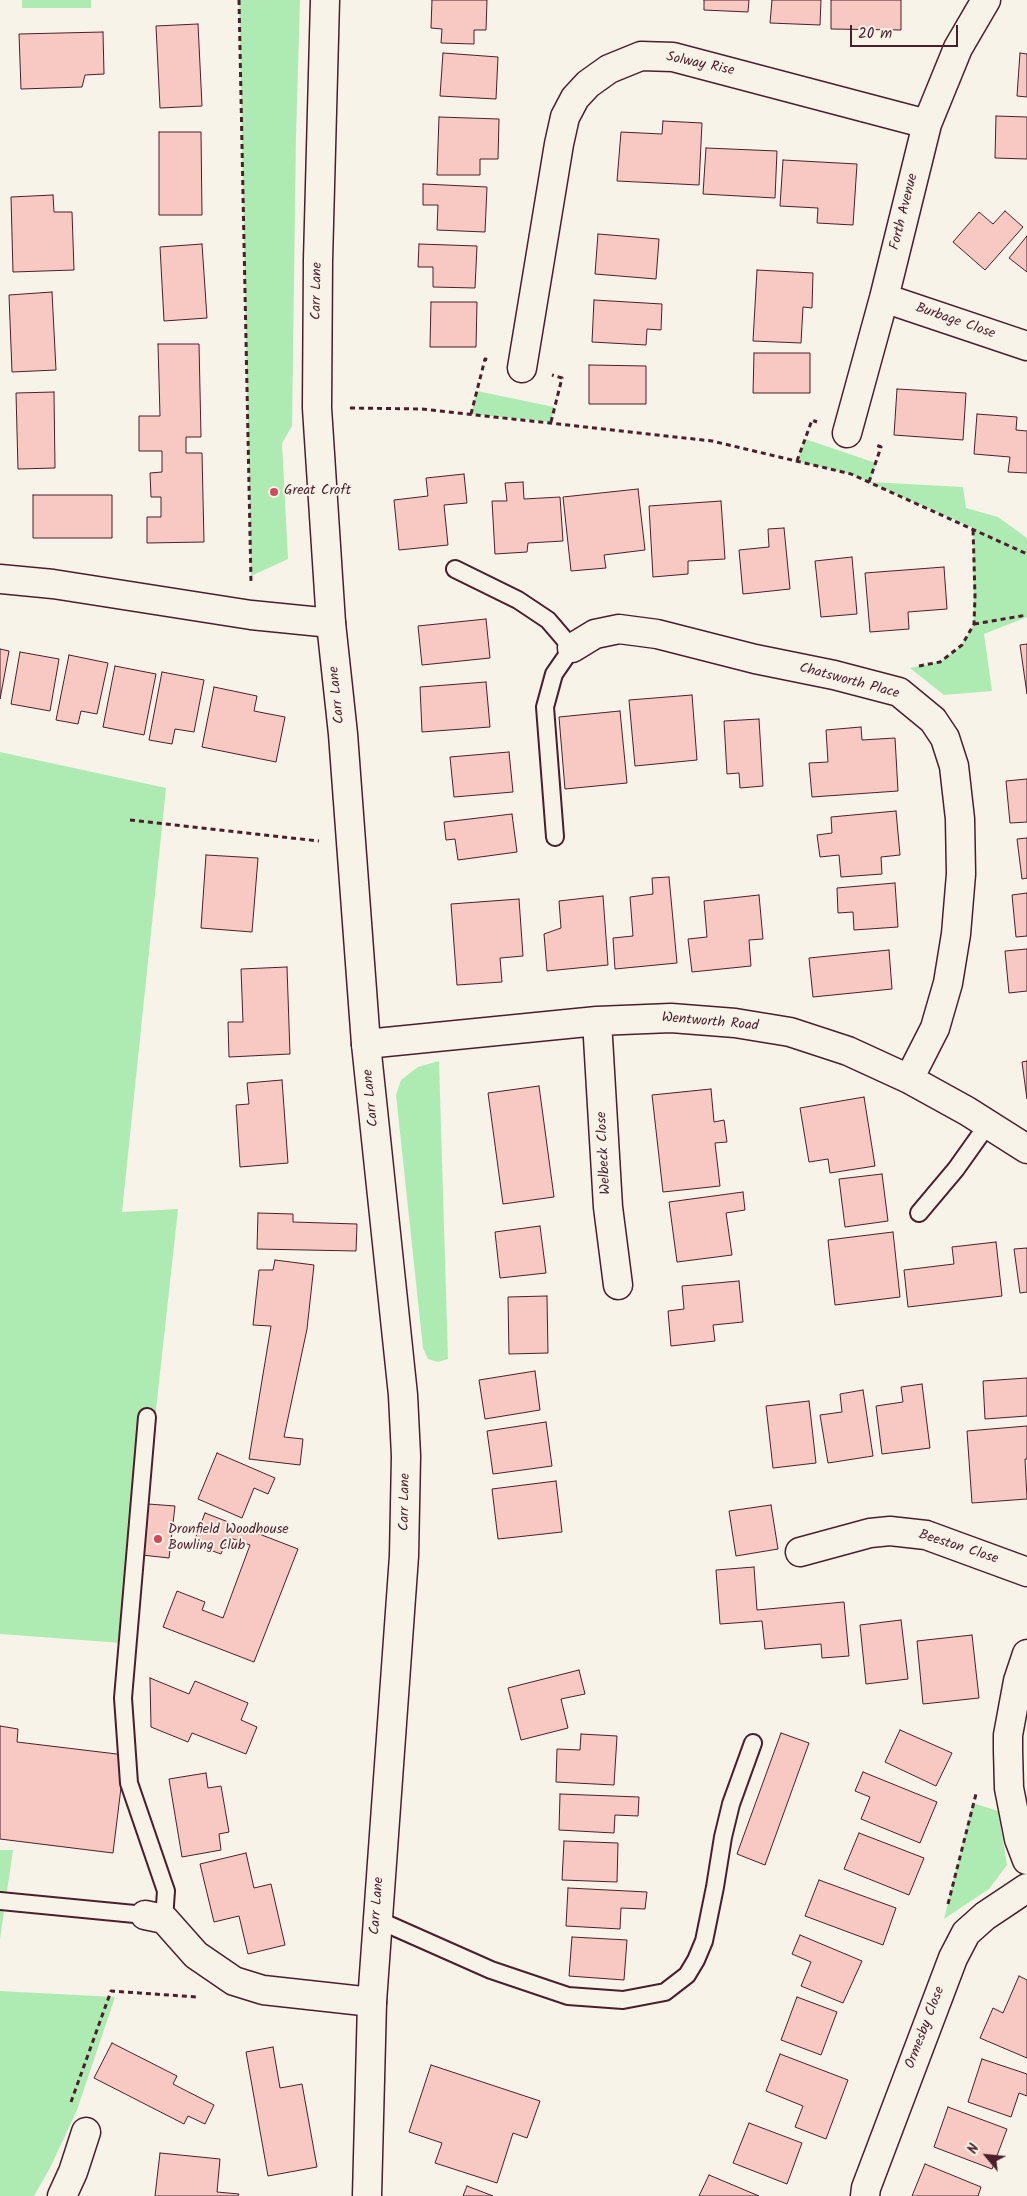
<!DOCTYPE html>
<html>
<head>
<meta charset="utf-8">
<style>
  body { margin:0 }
  #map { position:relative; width:1027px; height:2196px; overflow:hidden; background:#f7f3e8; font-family:Kalam,sans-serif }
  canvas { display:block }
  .north { position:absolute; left:962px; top:2131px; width:50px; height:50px; -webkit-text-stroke:4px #f7f3e8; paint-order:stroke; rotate:298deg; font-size:14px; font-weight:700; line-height:20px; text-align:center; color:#4a1f2b }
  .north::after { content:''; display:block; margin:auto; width:18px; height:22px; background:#4a1f2b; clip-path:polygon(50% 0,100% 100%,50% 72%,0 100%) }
  .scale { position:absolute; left:850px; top:25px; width:108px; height:22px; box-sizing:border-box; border:2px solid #4a1f2b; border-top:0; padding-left:6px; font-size:15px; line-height:18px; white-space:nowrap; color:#4a1f2b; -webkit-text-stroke:4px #f7f3e8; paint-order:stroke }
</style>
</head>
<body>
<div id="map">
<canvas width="1027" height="2196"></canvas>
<div class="north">N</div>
<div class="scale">20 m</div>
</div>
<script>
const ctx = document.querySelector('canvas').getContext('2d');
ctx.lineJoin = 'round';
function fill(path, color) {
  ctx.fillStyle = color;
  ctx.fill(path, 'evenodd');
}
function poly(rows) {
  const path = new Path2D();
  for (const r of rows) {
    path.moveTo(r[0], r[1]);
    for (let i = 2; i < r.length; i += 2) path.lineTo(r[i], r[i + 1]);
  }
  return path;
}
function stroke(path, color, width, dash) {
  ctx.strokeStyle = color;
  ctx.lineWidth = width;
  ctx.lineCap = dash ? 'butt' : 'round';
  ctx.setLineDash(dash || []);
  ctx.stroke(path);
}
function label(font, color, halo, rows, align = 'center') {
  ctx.font = font + ' Kalam,sans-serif';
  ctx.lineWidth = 4;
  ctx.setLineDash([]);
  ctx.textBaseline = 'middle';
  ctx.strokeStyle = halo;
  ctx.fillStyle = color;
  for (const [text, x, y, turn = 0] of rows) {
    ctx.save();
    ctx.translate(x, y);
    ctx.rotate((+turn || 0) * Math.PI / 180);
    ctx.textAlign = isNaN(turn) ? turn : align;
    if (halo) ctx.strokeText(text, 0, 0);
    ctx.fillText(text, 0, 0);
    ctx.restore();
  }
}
fill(poly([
  [22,0,91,0,91,8,22,8],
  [239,0,300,0,296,136,292,426,282,443,288,559,251,576],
  [477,391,554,407,551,422,471,414],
  [805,439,876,463,870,482,963,487,966,508,998,517,1027,538,1027,617,984,634,992,691,944,695,910,668,940,662,962,645,974,624,973,528,851,474,797,461],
  [0,752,166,788,122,1212,178,1209,147,1492,122,1643,0,1634],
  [439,1061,448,1359,438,1362,428,1359,423,1348,396,1095,401,1080,418,1067],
  [973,1803,998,1811,1007,1865,989,1889,944,1919],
  [0,1850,13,1850,0,1939],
  [0,1991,115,1997,77,2110,50,2168,34,2196,0,2196]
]), '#aeebb2');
const building = poly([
  [432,0,487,0,486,30,474,30,474,44,441,43,442,29,431,28,432,0],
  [704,0,749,0,748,12,704,10,704,0],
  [772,0,821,0,820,25,770,23,772,0],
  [831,0,901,0,901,30,831,29,831,0],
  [198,24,202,106,160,108,156,26,198,24],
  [103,32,104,74,85,75,82,87,21,89,19,34,103,32],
  [443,53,498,57,496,99,440,96,443,53],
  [1020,53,1027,54,1027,97,1017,96,1020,53],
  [996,116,1027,117,1027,159,995,158,996,116],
  [439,117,499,119,498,159,480,159,480,175,437,175,439,117],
  [663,121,702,123,699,185,617,181,621,132,662,134,663,121],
  [159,132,201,132,202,215,159,215,159,132],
  [706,148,777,151,775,198,703,194,706,148],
  [783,160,857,164,853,225,817,223,818,208,780,206,783,160],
  [423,184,487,187,485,232,437,230,438,205,423,205,423,184],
  [53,195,54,212,72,212,74,270,13,272,11,197,53,195],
  [1005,211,1023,227,985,270,953,242,979,212,993,224,1005,211],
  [598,234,659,239,656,279,595,274,598,234],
  [1027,236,1027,272,1009,258,1027,236],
  [202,244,207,318,164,321,160,247,202,244],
  [419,244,477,246,475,288,433,287,433,267,418,267,419,244],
  [757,270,813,273,812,308,803,307,801,343,753,341,757,270],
  [52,292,56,370,12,372,9,295,52,292],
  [594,300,662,304,661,330,647,329,646,345,592,342,594,300],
  [431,302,477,302,476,347,430,347,431,302],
  [158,344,199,344,201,437,186,437,186,453,202,453,204,542,147,543,147,517,161,517,161,497,151,497,150,473,162,472,162,451,139,451,139,416,160,416,158,344],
  [754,353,810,353,810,393,753,393,754,353],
  [589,365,646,366,646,404,589,404,589,365],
  [897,389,966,393,963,440,894,435,897,389],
  [54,392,55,468,18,469,16,393,54,392],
  [977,414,1017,417,1016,430,1027,431,1027,473,1008,472,1010,457,974,454,977,414],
  [464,474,467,503,444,505,448,545,399,550,394,500,428,496,426,478,464,474],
  [523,482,524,499,560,497,563,541,528,543,527,552,495,554,492,501,507,501,505,483,523,482],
  [638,489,645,550,604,555,606,568,571,571,563,497,638,489],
  [33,495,112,495,112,538,33,538,33,495],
  [721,501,725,559,688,561,688,574,653,577,649,506,721,501],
  [784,528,790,589,743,594,739,550,769,547,768,529,784,528],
  [852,557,857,614,821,617,815,561,852,557],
  [944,567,947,609,908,612,909,629,870,632,865,573,944,567],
  [486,619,490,658,422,665,418,626,486,619],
  [1027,644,1027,694,1020,645,1027,644],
  [0,649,9,651,0,699,0,649],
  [20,652,59,659,50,711,11,704,20,652],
  [69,655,108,663,97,714,81,711,78,724,56,720,69,655],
  [115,666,156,674,144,735,103,727,115,666],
  [162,672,204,680,194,732,175,729,172,744,149,740,162,672],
  [486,682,490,727,422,732,420,687,486,682],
  [214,687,257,696,254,711,285,717,276,762,202,747,214,687],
  [692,695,697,760,635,766,629,700,692,695],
  [620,711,627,783,565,789,559,717,620,711],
  [759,719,763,786,740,788,739,773,727,774,724,721,759,719],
  [861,727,862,740,895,738,898,791,812,797,809,763,828,762,826,730,861,727],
  [509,752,513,792,454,797,450,757,509,752],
  [1027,779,1027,822,1010,823,1006,781,1027,779],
  [896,811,900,855,881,857,882,874,841,877,839,855,820,857,817,835,832,833,831,817,896,811],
  [512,814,517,852,458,860,455,839,446,840,444,822,512,814],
  [1027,838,1027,878,1022,879,1017,839,1027,838],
  [206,855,258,858,252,932,201,928,206,855],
  [669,877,677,963,615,969,613,938,633,936,630,897,653,894,652,878,669,877],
  [895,883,898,927,854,930,853,912,838,913,837,888,895,883],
  [1027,893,1027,936,1016,937,1012,895,1027,893],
  [759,895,763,939,749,940,751,966,692,972,688,939,707,937,704,901,759,895],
  [603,896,608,965,547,971,544,934,561,928,559,901,603,896],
  [519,899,523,956,500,958,502,982,457,985,451,904,519,899],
  [1027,949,1027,991,1009,993,1005,951,1027,949],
  [889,950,892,989,813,997,809,958,889,950],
  [287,967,290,1054,229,1057,228,1022,243,1022,241,969,287,967],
  [1027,1061,1027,1099,1022,1062,1027,1061],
  [282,1080,288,1163,240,1167,236,1105,249,1104,247,1083,282,1080],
  [539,1086,554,1197,503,1204,488,1093,539,1086],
  [711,1089,714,1122,724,1120,727,1142,715,1143,720,1186,663,1192,652,1095,711,1089],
  [864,1097,875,1166,830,1173,828,1159,809,1162,800,1108,864,1097],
  [882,1174,888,1221,845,1227,839,1179,882,1174],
  [743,1192,745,1210,726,1213,732,1255,677,1262,669,1202,743,1192],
  [258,1213,293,1214,293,1222,357,1224,356,1251,257,1249,258,1213],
  [540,1226,546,1273,500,1278,495,1232,540,1226],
  [893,1232,900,1297,835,1305,828,1240,893,1232],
  [996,1242,1002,1296,908,1307,904,1270,954,1264,952,1247,996,1242],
  [1027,1248,1027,1292,1020,1293,1014,1249,1027,1248],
  [275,1260,314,1265,307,1329,284,1437,303,1439,300,1465,249,1459,271,1326,253,1325,259,1270,273,1270,275,1260],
  [739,1281,743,1322,713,1325,715,1341,671,1346,668,1311,684,1309,682,1286,739,1281],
  [547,1296,548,1353,509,1354,508,1297,547,1296],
  [535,1371,540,1410,485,1419,479,1380,535,1371],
  [1027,1378,1027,1416,985,1419,983,1381,1027,1378],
  [922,1384,930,1448,882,1454,876,1406,903,1402,901,1387,922,1384],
  [863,1390,873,1456,828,1463,820,1415,842,1412,840,1394,863,1390],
  [809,1401,816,1463,773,1468,766,1406,809,1401],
  [546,1422,552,1466,493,1474,487,1431,546,1422],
  [1027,1426,1027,1459,1025,1459,1027,1499,972,1503,967,1431,1027,1426],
  [217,1453,275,1478,268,1494,254,1488,242,1518,198,1499,217,1453],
  [556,1481,562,1532,498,1539,492,1489,556,1481],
  [148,1504,175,1506,169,1558,142,1555,148,1504],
  [771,1505,778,1549,736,1556,729,1511,771,1505],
  [205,1513,298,1549,254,1662,163,1627,177,1591,205,1602,202,1610,223,1618,250,1545,228,1537,221,1554,193,1544,205,1513],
  [754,1567,757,1610,844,1602,849,1656,822,1658,821,1644,765,1649,762,1621,720,1624,716,1570,754,1567],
  [901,1620,908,1679,866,1684,860,1625,901,1620],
  [972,1635,979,1698,923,1704,917,1641,972,1635],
  [579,1670,585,1694,561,1699,568,1728,521,1740,508,1688,579,1670],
  [150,1678,189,1694,195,1681,248,1703,241,1720,257,1727,246,1754,192,1733,188,1742,151,1727,150,1678],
  [0,1726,18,1729,17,1742,125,1755,113,1853,0,1839,0,1726],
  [900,1730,952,1753,936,1786,885,1762,900,1730],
  [781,1733,809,1743,765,1865,737,1854,781,1733],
  [581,1734,617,1736,614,1785,556,1782,557,1749,580,1750,581,1734],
  [863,1772,937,1802,920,1843,861,1819,870,1797,855,1791,863,1772],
  [206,1773,208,1788,221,1786,229,1832,219,1834,221,1850,182,1857,169,1779,206,1773],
  [560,1794,639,1797,638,1816,615,1815,614,1833,559,1830,560,1794],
  [859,1833,924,1858,909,1895,844,1869,859,1833],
  [564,1841,618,1843,617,1882,562,1880,564,1841],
  [246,1853,254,1888,271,1884,285,1945,248,1954,239,1916,214,1922,200,1864,246,1853],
  [819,1880,896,1908,883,1945,805,1916,819,1880],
  [568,1888,647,1892,645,1909,621,1908,620,1929,566,1926,568,1888],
  [800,1935,862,1961,843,2003,801,1986,811,1962,792,1954,800,1935],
  [572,1937,627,1940,624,1980,569,1976,572,1937],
  [1019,1976,1027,1980,1027,2058,980,2038,993,2008,1003,2013,1019,1976],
  [797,1997,837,2012,821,2055,781,2040,797,1997],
  [112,2043,177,2076,173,2084,214,2105,205,2124,188,2116,184,2124,94,2078,112,2043],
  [273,2047,280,2088,302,2084,317,2167,268,2176,246,2052,273,2047],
  [780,2054,848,2080,826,2139,795,2127,803,2106,766,2091,780,2054],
  [982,2059,1027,2074,1027,2096,1019,2093,1011,2117,968,2102,982,2059],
  [431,2065,540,2101,527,2138,513,2133,497,2183,435,2163,442,2143,409,2132,431,2065],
  [948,2107,1007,2129,992,2169,934,2147,948,2107],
  [749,2123,802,2143,787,2184,733,2163,749,2123],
  [160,2153,220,2159,217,2192,239,2194,238,2196,155,2196,160,2153],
  [925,2164,981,2187,978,2196,912,2196,925,2164],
  [709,2175,759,2196,699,2196,709,2175],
  [467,2186,493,2196,463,2196,467,2186]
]);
fill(building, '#f8c8c2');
stroke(building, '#4a1f2b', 1);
const lane = poly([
  [455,569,518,600,548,620,572,648,554,674,545,707,555,837],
  [919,1213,956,1169,988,1124],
  [147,1417,123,1698,129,1783,166,1891,164,1919],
  [0,1901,145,1915],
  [376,1919,491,1970,568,1996,623,2000,665,1992,687,1975,696,1960,704,1941,715,1887,723,1837,731,1804,753,1743]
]);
const street = poly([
  [884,298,1027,346],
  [522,368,559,144,565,117,575,98,588,84,609,69,641,56,673,57,927,124],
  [847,433,884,298,927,124,958,48,986,0],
  [0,579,53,584,251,615,331,623],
  [572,648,595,634,619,629,657,634,755,659,834,675,899,692,933,720,945,738,954,766,960,819,961,874,956,934,948,983,935,1028,909,1079],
  [597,1021,608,1207,618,1285],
  [366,1044,597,1021,671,1018,735,1023,790,1032,848,1051,909,1079,967,1111,1027,1149],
  [800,1552,870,1533,890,1531,926,1535,1027,1572],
  [1027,1654,1018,1681,1008,1735,1008,1750,1009,1788,1019,1839,1027,1860],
  [145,1915,164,1919,196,1955,234,1981,263,1990,372,2002],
  [62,2196,73,2172,86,2132],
  [865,2196,866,2188,953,1958,966,1933,985,1916,1027,1888]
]);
const secondary = poly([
  [325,0,318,260,317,408,331,623,343,734,366,1044,403,1395,406,1456,404,1556,372,2002,367,2196]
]);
stroke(lane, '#4a1f2b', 20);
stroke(street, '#4a1f2b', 31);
stroke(secondary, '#4a1f2b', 31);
stroke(poly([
  [239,0,251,582],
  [350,408,422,409,712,441,851,474,1027,554],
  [471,414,485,359,490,360],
  [551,422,562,378,552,375],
  [797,461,812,420,817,422],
  [869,482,881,447,876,445],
  [974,624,1027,615],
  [919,666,940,662,962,645,974,624,975,596,973,528],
  [130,820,319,841],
  [948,1904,976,1794],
  [71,2102,111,1991,197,1997]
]), '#4a1f2b', 3, [5, 4]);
stroke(lane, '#f7f3e8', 16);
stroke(street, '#f7f3e8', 28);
stroke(secondary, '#f7f3e8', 28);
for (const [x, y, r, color] of [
  [274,492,5,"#d1495b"],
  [158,1539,5,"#d1495b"]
]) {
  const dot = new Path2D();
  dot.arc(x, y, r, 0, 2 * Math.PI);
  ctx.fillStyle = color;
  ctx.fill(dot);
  stroke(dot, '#f7f3e8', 2);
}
label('14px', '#4a1f2b', '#f7f3e8', [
  ["Solway Rise",700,65,12],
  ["Forth Avenue",905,212,-76],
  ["Carr Lane",318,291,-89],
  ["Burbage Close",955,322,19],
  ["Chatsworth Place",849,682,15],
  ["Carr Lane",338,695,-96],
  ["Wentworth Road",710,1023,5],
  ["Carr Lane",372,1098,-96],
  ["Welbeck Close",605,1153,-93],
  ["Carr Lane",406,1502,-89],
  ["Beeston Close",958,1548,18],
  ["Carr Lane",378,1906,-86],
  ["Ormesby Close",926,2028,-69]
]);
label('14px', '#4a1f2b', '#f7f3e8', [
  ["Great Croft",284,492],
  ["Dronfield Woodhouse",168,1531],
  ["Bowling Club",168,1547]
], 'left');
</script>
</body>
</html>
